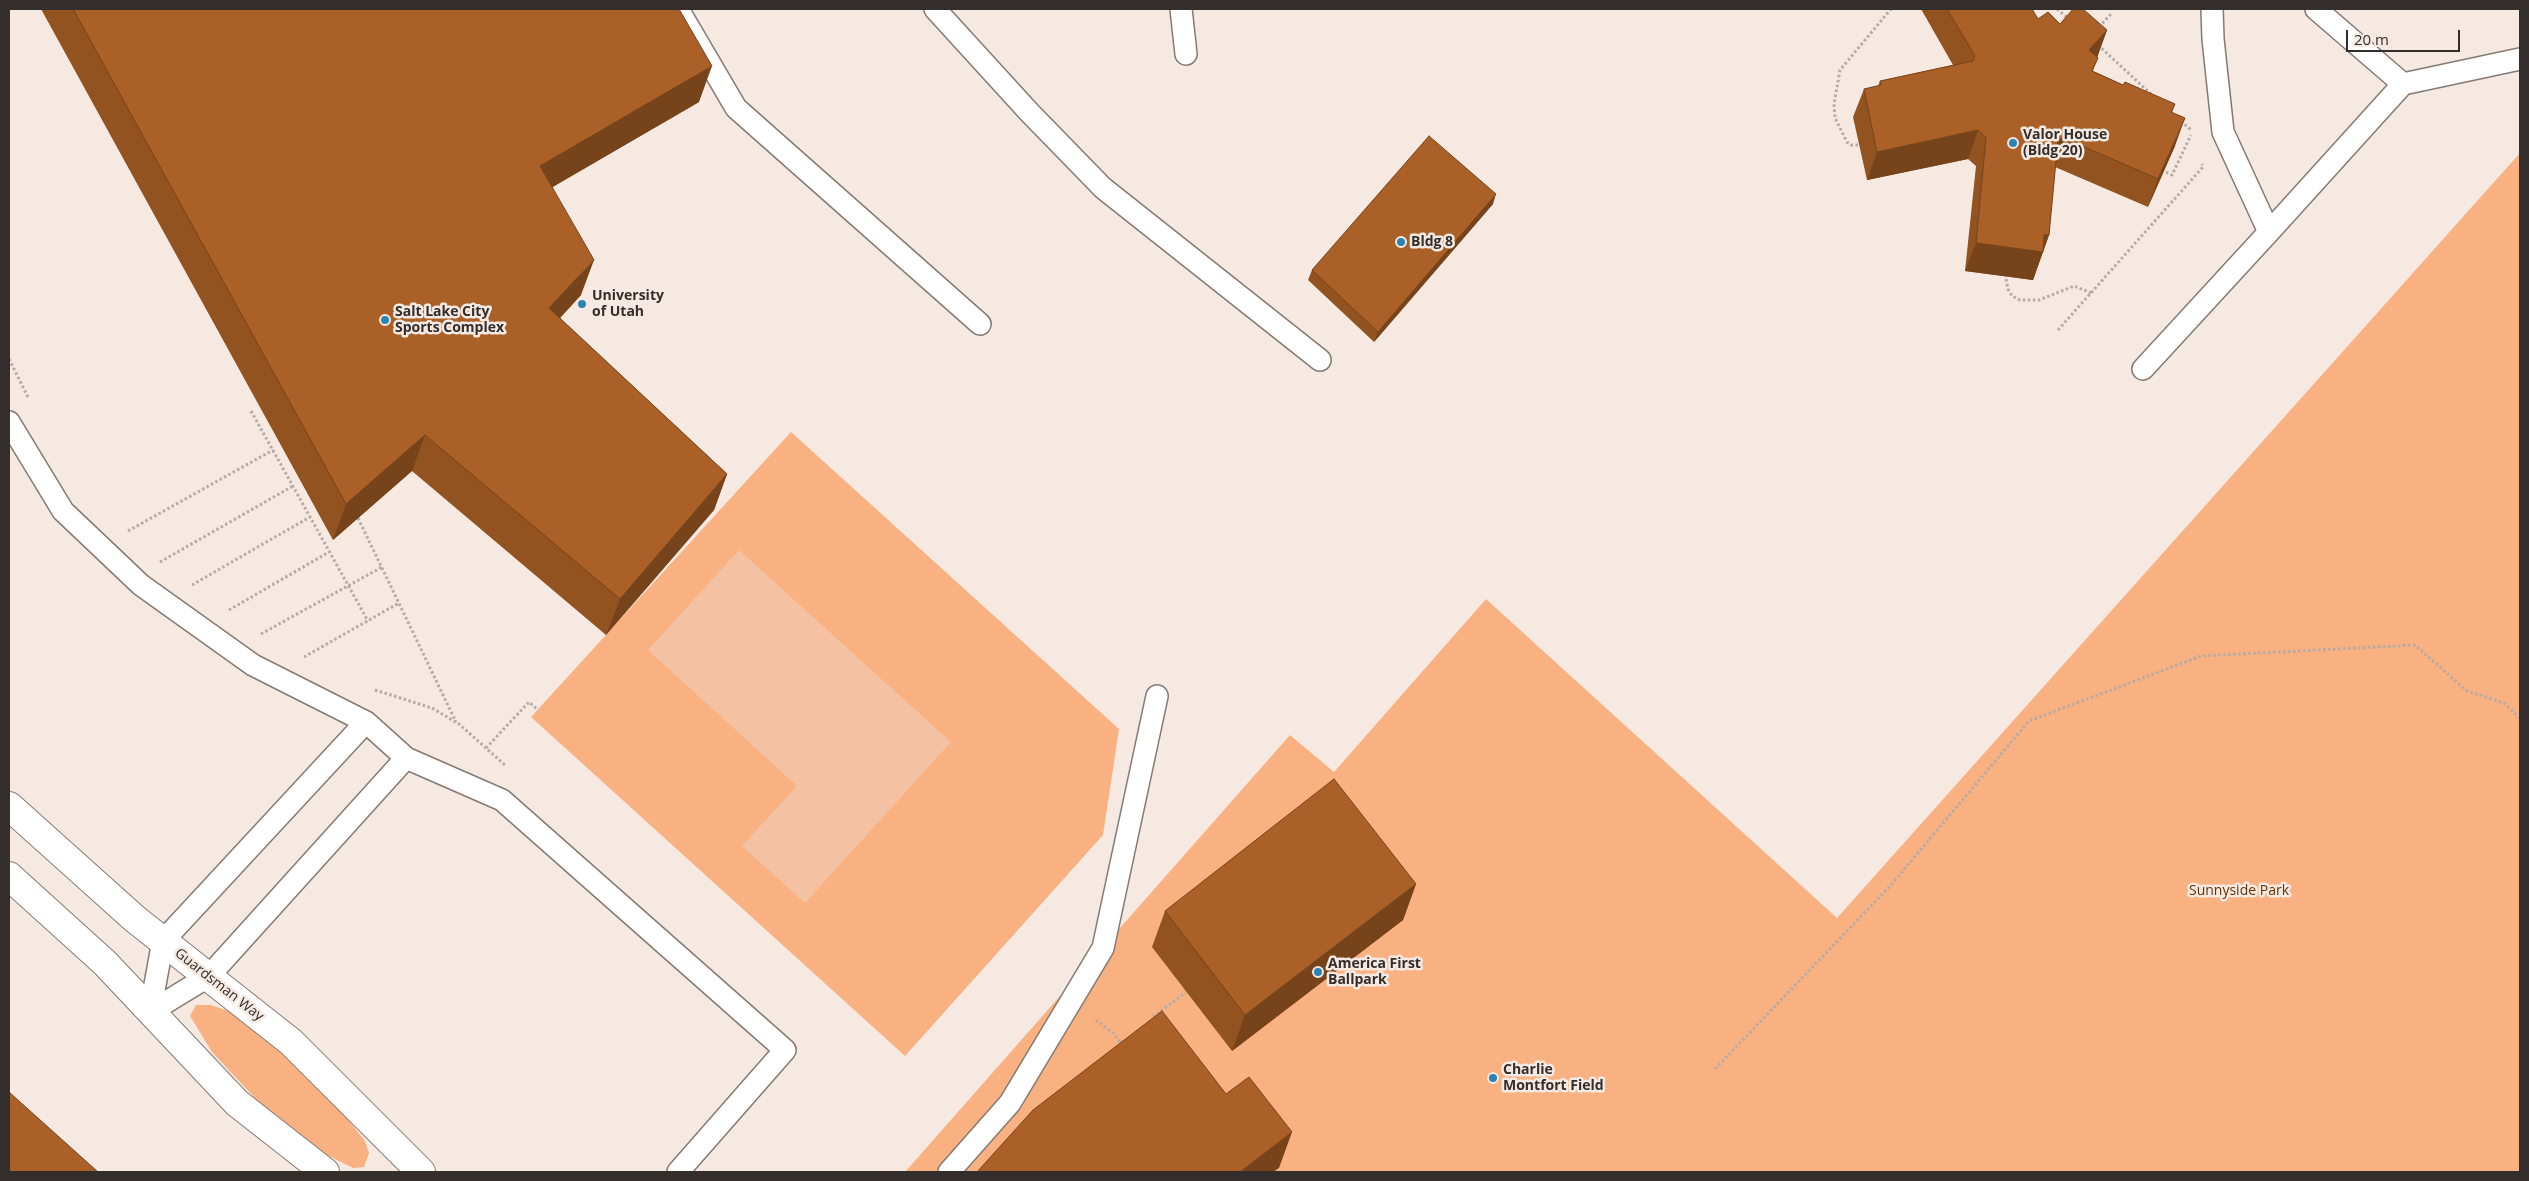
<!DOCTYPE html>
<html>
<head>
<meta charset="utf-8">
<style>
  body { margin:0 }
  #map { position:relative; width:2529px; height:1181px; overflow:hidden; background:#f5e9e2; font-family:"Open Sans",sans-serif }
  canvas { display:block }
  .frame { position:absolute; inset:0; border:10px solid #332e2c; pointer-events:none }
  .scale { position:absolute; left:2346px; top:30px; width:114px; height:22px; box-sizing:border-box; border:2px solid #332e2c; border-top:0; padding-left:6px; font-size:15px; line-height:18px; white-space:nowrap; color:#332e2c; -webkit-text-stroke:4px #f5e9e2; paint-order:stroke }
</style>
</head>
<body>
<div id="map">
<canvas width="2529" height="1181"></canvas>
<div class="frame"></div>
<div class="scale">20 m</div>
</div>
<script>
const ctx = document.querySelector('canvas').getContext('2d');
ctx.lineJoin = 'round';
function fill(path, color) {
  ctx.fillStyle = color;
  ctx.fill(path, 'evenodd');
}
function poly(rows) {
  const path = new Path2D();
  for (const r of rows) {
    path.moveTo(r[0], r[1]);
    for (let i = 2; i < r.length; i += 2) path.lineTo(r[i], r[i + 1]);
  }
  return path;
}
function stroke(path, color, width, dash) {
  ctx.strokeStyle = color;
  ctx.lineWidth = width;
  ctx.lineCap = dash ? 'butt' : 'round';
  ctx.setLineDash(dash || []);
  ctx.stroke(path);
}
function label(font, color, halo, rows, align = 'center') {
  ctx.font = font + ' "Open Sans",sans-serif';
  ctx.lineWidth = 5;
  ctx.setLineDash([]);
  ctx.textBaseline = 'middle';
  ctx.strokeStyle = halo;
  ctx.fillStyle = color;
  for (const [text, x, y, turn = 0] of rows) {
    ctx.save();
    ctx.translate(x, y);
    ctx.rotate((+turn || 0) * Math.PI / 180);
    ctx.textAlign = isNaN(turn) ? turn : align;
    if (halo) ctx.strokeText(text, 0, 0);
    ctx.fillText(text, 0, 0);
    ctx.restore();
  }
}
fill(poly([
  [2520,153,2520,1172,905,1172,1290,735,1334,772,1486,599,1837,918],
  [791,432,1119,729,1103,835,905,1056,531,717],
  [196,1005,211,1005,231,1012,289,1055,316,1080,365,1141,369,1153,364,1167,353,1168,313,1148,267,1111,212,1052,190,1016]
]), '#f9b181');
fill(poly([
  [739,550,951,742,805,903,742,846,797,786,648,650]
]), '#f4c2a2');
const service = poly([
  [678,9,736,108,980,324],
  [935,9,1029,112,1103,188,1320,360],
  [1181,9,1186,54],
  [2316,9,2403,84,2520,59],
  [2269,232,2403,84],
  [2143,369,2269,232,2223,132,2213,39,2212,9],
  [9,422,63,511,141,585,253,665,366,722,406,758,502,800,785,1050,678,1172],
  [150,1012,163,941,366,722],
  [150,1012,209,976,406,758],
  [949,1172,1010,1103,1103,948,1157,696]
]);
const tertiary = poly([
  [9,806,135,919,291,1042,421,1172],
  [9,876,105,963,237,1103,325,1172]
]);
stroke(service, '#847a73', 24);
stroke(tertiary, '#847a73', 30);
stroke(poly([
  [2057,9,2069,19],
  [2099,27,2112,13],
  [2098,45,2152,95],
  [2181,121,2191,130],
  [1858,145,1851,145,1847,142,1835,118,1834,104,1840,70,1891,9],
  [2166,172,2172,175,2191,135],
  [2006,279,2008,289,2012,296,2020,300,2039,300,2074,286,2091,293],
  [2058,330,2203,167,2202,164],
  [9,359,28,397],
  [251,411,368,621],
  [358,518,456,722],
  [128,531,273,450],
  [160,562,293,486],
  [192,585,310,517],
  [229,610,329,552],
  [261,634,382,567],
  [304,657,399,603],
  [375,690,432,708,459,724,506,766],
  [486,748,529,702,538,710],
  [1153,1017,1186,992],
  [1096,1020,1113,1033,1121,1043,1123,1041],
  [1715,1069,1891,885,2029,721,2201,656,2415,645,2467,691,2504,703,2520,718]
]), '#b5aba6', 3, [2.5, 2.5]);
stroke(service, '#fff', 21);
stroke(tertiary, '#fff', 28);
fill(poly([
  [41,9,679,9,699,102,552,187,581,295,560,318,727,474,714,510,606,635,412,471,333,540],
  [1921,9,2032,9,2038,19,2060,24,2107,30,2097,57,2093,71,2123,85,2175,104,2172,113,2175,146,2148,207,2055,167,2049,235,2033,280,1965,271,1976,166,1968,159,1867,180,1853,117,1864,89,1878,86,1880,81,1953,65],
  [1493,204,1374,342,1308,280,1312,270],
  [1416,884,1403,920,1232,1051,1152,947,1165,911]
]), '#925321');
fill(poly([
  [2107,30,2097,58,2089,50],
  [712,66,699,102,527,202,540,166],
  [2185,118,2175,146,2148,207,2158,179],
  [1978,130,1968,159,1867,180,1877,152],
  [2064,138,2054,166,2058,140],
  [1496,194,1493,204,1374,342,1378,332],
  [2044,235,2049,235,2033,280,1965,271,1976,243],
  [594,260,581,295,536,344,549,308],
  [425,435,412,471,333,540,346,504],
  [727,474,714,510,606,635,620,599],
  [1416,884,1403,920,1232,1051,1245,1015],
  [1292,1132,1279,1168,1273,1172,1240,1172]
]), '#77431b');
const building = poly([
  [73,9,679,9,712,66,540,166,594,260,549,308,727,474,620,599,425,435,346,504,73,9],
  [1947,9,2032,9,2038,19,2048,12,2060,24,2073,9,2083,9,2107,30,2089,50,2098,58,2092,71,2123,85,2125,82,2175,104,2171,112,2185,118,2158,179,2064,138,2058,140,2049,235,2044,235,2043,252,1976,243,1986,138,1978,130,1877,152,1864,89,1881,85,1880,81,1973,61,1975,56,1947,9],
  [1429,136,1496,194,1378,332,1312,270,1429,136],
  [1334,779,1416,884,1245,1015,1165,911,1334,779],
  [1162,1011,1226,1094,1249,1077,1292,1132,1240,1172,977,1172,1033,1110,1162,1011],
  [9,1092,98,1172,9,1172,9,1092]
]);
fill(building, '#aa6026');
stroke(building, '#77431b', 1);
for (const [x, y, r, color] of [
  [2013,143,5,"#2a85b2"],
  [1401,242,5,"#2a85b2"],
  [582,304,5,"#2a85b2"],
  [385,320,5,"#2a85b2"],
  [1318,972,5,"#2a85b2"],
  [1493,1078,5,"#2a85b2"]
]) {
  const dot = new Path2D();
  dot.arc(x, y, r, 0, 2 * Math.PI);
  ctx.fillStyle = color;
  ctx.fill(dot);
  stroke(dot, '#f5e9e2', 2);
}
label('bold 14px', '#332e2c', '#f5e9e2', [
  ["Valor House",2023,135],
  ["(Bldg 20)",2023,151],
  ["Bldg 8",1411,242],
  ["University",592,296],
  ["of Utah",592,312],
  ["Salt Lake City",395,312],
  ["Sports Complex",395,328],
  ["America First",1328,964],
  ["Ballpark",1328,980],
  ["Charlie",1503,1070],
  ["Montfort Field",1503,1086]
], 'left');
label('14px', '#673407', '#f5e9e2', [
  ["Sunnyside Park",2239,891]
]);
label('14px', '#332e2c', '#f5e9e2', [
  ["Guardsman Way",219,985,38]
]);
</script>
</body>
</html>
